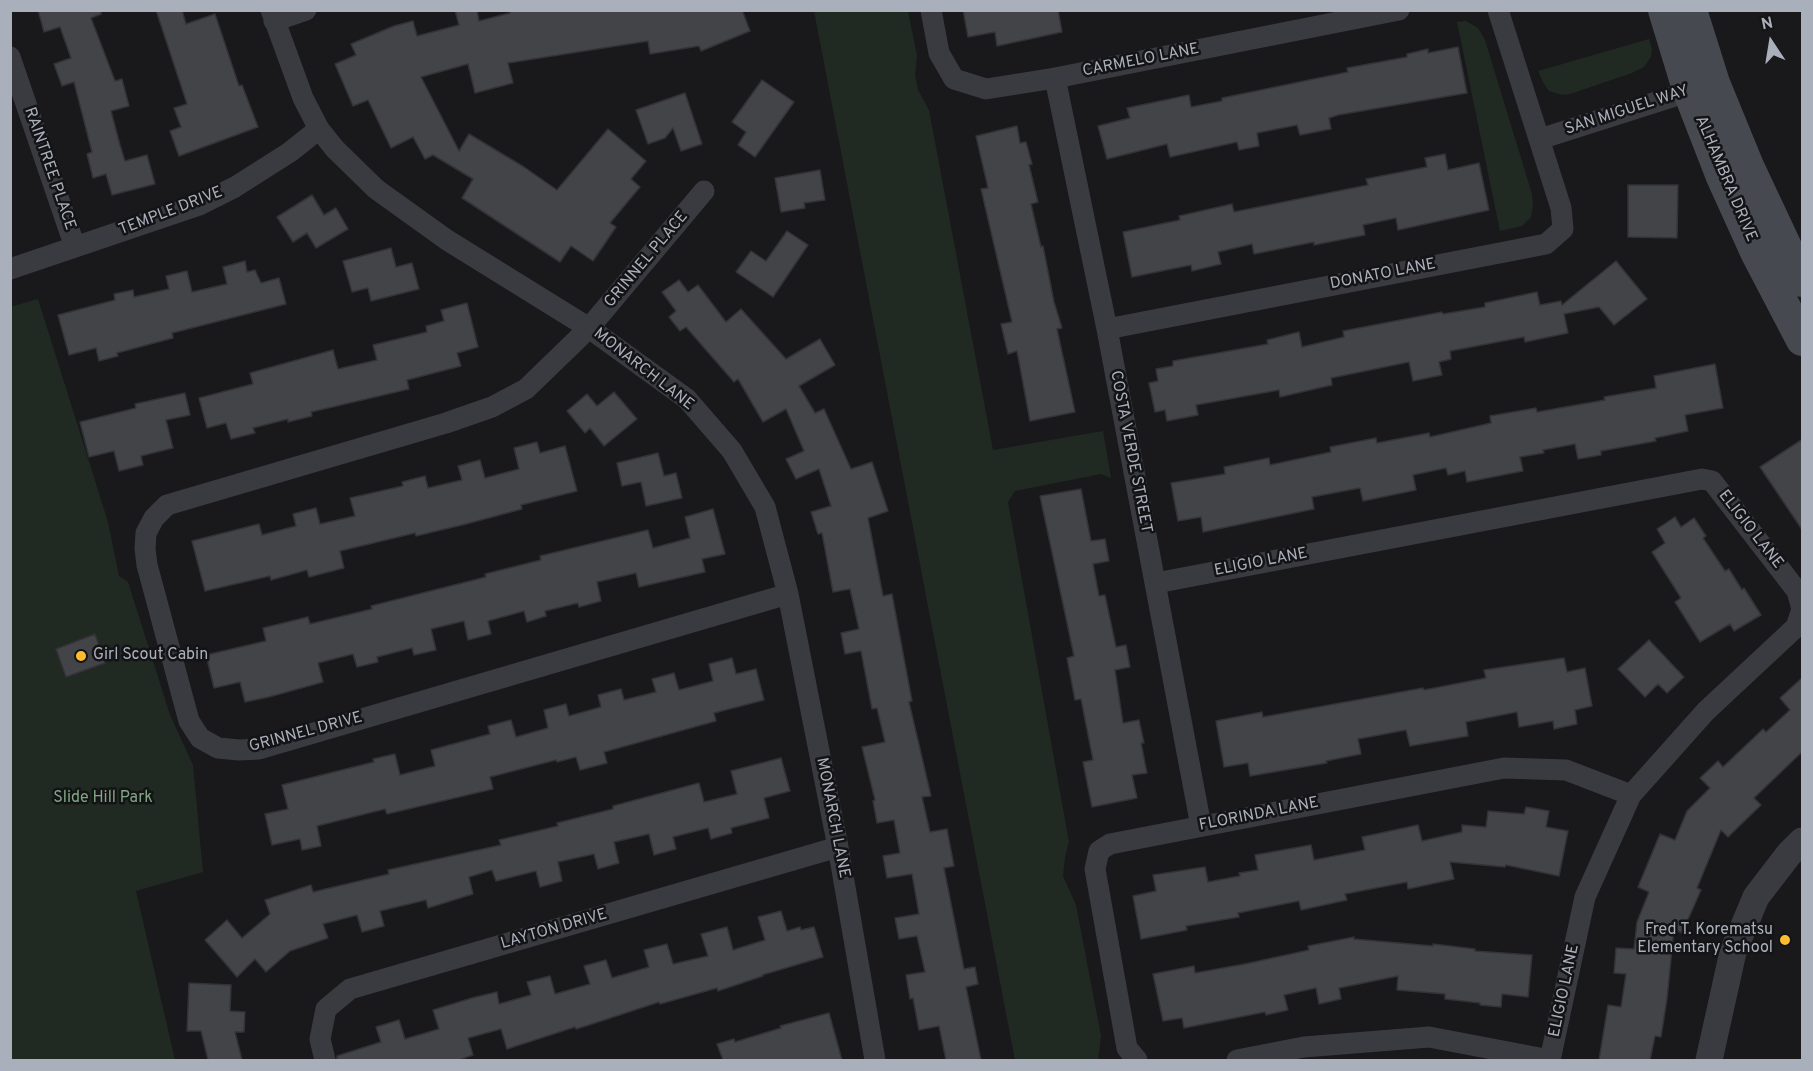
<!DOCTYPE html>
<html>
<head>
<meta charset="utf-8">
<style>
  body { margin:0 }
  #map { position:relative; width:1813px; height:1071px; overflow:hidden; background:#19191b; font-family:Overpass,sans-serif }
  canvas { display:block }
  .frame { position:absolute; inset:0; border:12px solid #aaafbc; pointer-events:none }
  .north { position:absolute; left:1741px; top:12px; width:60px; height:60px; -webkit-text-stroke:4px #141416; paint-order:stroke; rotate:348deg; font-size:16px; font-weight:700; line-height:24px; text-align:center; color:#aaafbc }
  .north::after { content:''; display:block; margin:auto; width:21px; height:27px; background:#aaafbc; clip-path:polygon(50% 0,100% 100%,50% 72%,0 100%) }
</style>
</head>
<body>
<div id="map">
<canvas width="1813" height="1071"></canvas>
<div class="frame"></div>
<div class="north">N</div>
</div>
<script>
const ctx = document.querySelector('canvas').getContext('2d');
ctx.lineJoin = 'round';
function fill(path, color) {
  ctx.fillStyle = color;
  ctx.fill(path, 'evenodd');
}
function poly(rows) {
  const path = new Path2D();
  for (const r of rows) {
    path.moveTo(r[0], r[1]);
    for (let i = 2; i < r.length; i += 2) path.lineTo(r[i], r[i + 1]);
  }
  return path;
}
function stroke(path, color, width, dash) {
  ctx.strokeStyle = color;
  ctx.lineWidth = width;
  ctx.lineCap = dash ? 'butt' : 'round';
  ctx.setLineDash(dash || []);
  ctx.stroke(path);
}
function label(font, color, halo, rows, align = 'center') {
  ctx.font = font + ' Overpass,sans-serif';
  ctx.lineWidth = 5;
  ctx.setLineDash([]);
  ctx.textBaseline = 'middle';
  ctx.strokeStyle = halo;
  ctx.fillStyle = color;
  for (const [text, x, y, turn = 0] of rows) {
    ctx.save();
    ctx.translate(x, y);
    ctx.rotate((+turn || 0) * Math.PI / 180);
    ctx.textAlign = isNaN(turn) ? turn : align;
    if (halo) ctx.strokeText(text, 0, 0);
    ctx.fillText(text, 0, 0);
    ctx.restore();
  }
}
fill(poly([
  [814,11,908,11,917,56,915,75,918,90,929,110,993,450,1103,431,1111,478,1101,474,1015,491,1008,502,1069,842,1065,857,1063,876,1076,905,1101,1036,1098,1060,1015,1060],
  [1466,21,1478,28,1485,40,1532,194,1533,206,1531,217,1522,226,1500,231,1457,22],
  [1649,39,1652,49,1651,57,1644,67,1632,73,1570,94,1562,95,1549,91,1544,84,1538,71],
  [38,299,108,522,119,576,128,582,170,715,193,765,203,872,136,891,175,1060,11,1060,10,307]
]), '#202a22');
const building = poly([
  [38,10,101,10,101,14,91,18,115,81,122,79,129,106,111,111,120,145,125,161,147,155,155,184,112,195,106,174,93,178,87,154,92,152,74,82,62,86,54,64,71,58,60,27,44,32,38,10],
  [156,10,182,10,186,24,215,14,239,86,242,85,258,127,179,156,170,131,181,127,174,108,187,104,156,10],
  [455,10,477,10,479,21,510,13,510,10,742,10,750,31,701,51,699,46,650,54,648,41,508,63,513,83,475,93,468,64,421,77,459,151,469,134,524,167,557,190,608,129,646,161,631,179,640,187,610,223,616,227,593,261,571,246,560,262,462,198,473,179,433,155,425,159,413,137,391,148,368,100,353,106,335,64,356,55,351,44,394,26,413,21,417,36,459,25,455,10],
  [963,10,1058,10,1062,32,997,46,995,32,968,37,963,10],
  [1458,47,1467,93,1338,115,1329,118,1331,129,1300,135,1297,125,1257,133,1259,146,1239,150,1237,142,1170,157,1167,144,1107,159,1098,126,1130,118,1127,108,1189,95,1191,107,1222,101,1222,98,1348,72,1347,68,1407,57,1407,54,1428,49,1428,53,1458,47],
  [762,80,794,102,755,157,738,145,746,132,732,122,762,80],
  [685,93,702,144,681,151,673,128,665,138,648,144,636,110,685,93],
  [1017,126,1020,143,1026,142,1032,164,1029,165,1038,202,1031,204,1041,247,1043,246,1054,302,1062,328,1057,329,1075,412,1030,421,1017,351,1008,354,1001,324,1012,322,981,189,988,188,976,136,1017,126],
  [1445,154,1448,170,1479,163,1489,210,1398,230,1396,218,1363,225,1365,235,1314,245,1314,242,1254,254,1252,244,1218,252,1221,264,1192,271,1191,265,1132,277,1123,232,1180,220,1179,216,1232,204,1234,212,1368,185,1366,179,1427,167,1425,158,1445,154],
  [820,170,825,200,804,203,805,208,781,212,775,178,820,170],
  [1628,185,1678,185,1677,238,1628,237,1628,185],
  [312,195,324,215,336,208,348,229,316,248,307,233,293,242,277,217,312,195],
  [787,231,808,245,773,297,736,272,751,251,766,261,787,231],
  [391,248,396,267,412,263,419,289,371,301,368,288,352,292,343,261,391,248],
  [245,261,247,272,255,270,261,283,279,278,286,304,172,333,173,338,117,353,118,356,99,361,96,348,69,355,58,315,115,300,114,294,133,290,134,297,169,289,166,276,187,271,192,292,227,284,223,267,245,261],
  [1616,261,1647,299,1614,325,1599,307,1564,314,1568,333,1525,342,1524,337,1450,351,1451,359,1439,362,1442,375,1413,381,1409,362,1331,378,1332,385,1280,397,1279,390,1196,405,1198,415,1167,421,1165,410,1155,412,1149,383,1158,381,1156,369,1173,366,1173,361,1268,344,1267,340,1299,332,1302,347,1344,337,1343,331,1442,312,1443,314,1485,307,1485,303,1537,292,1540,305,1561,301,1562,305,1616,261],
  [679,280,688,292,698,285,726,322,741,309,786,359,820,339,835,365,799,386,815,413,824,409,851,469,872,462,888,511,868,518,883,596,892,594,912,701,909,702,931,796,922,797,930,832,947,829,954,866,944,868,964,969,975,967,978,984,966,987,981,1060,946,1060,939,1026,919,1030,913,998,910,999,906,975,925,972,917,936,899,939,895,918,919,914,912,874,887,878,883,856,900,853,894,820,877,823,873,801,875,800,862,747,885,742,877,708,872,709,861,651,845,654,841,633,859,629,850,589,833,592,822,533,818,534,811,512,831,506,819,469,796,479,786,459,804,451,786,409,763,422,738,379,734,382,686,327,680,331,669,317,676,311,662,292,679,280],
  [467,303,478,347,457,353,461,366,407,380,409,389,311,412,312,416,288,422,288,419,253,428,255,433,231,439,226,423,207,428,199,398,253,384,250,373,333,350,338,369,377,360,373,345,427,332,426,326,444,321,441,310,467,303],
  [1715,364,1723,408,1685,415,1688,431,1655,438,1656,441,1601,451,1601,455,1578,459,1575,444,1543,450,1544,453,1520,457,1523,471,1467,482,1465,471,1448,475,1446,468,1413,475,1416,490,1363,501,1360,488,1312,497,1314,509,1203,532,1201,517,1178,521,1171,483,1225,474,1224,467,1269,458,1270,465,1331,452,1330,447,1376,438,1377,443,1429,433,1430,437,1491,423,1490,416,1536,408,1537,412,1605,400,1604,397,1656,388,1654,376,1715,364],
  [614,392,637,419,604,446,590,428,585,433,567,411,587,394,597,406,614,392],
  [185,393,190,415,166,420,173,448,141,456,143,465,119,471,114,451,89,457,80,422,136,408,135,404,185,393],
  [1803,439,1803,531,1760,467,1803,439],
  [537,442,540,453,565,446,577,491,521,505,522,509,466,524,416,536,415,533,340,551,344,568,309,577,307,570,271,580,270,576,205,591,192,541,259,524,262,535,296,526,293,514,316,508,320,524,355,516,350,498,403,486,402,482,425,476,428,488,462,480,458,466,480,460,485,478,519,469,514,448,537,442],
  [658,453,664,476,676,473,682,498,646,506,641,482,622,486,617,463,658,453],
  [1081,489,1091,541,1105,539,1109,561,1093,564,1099,596,1105,595,1116,647,1126,645,1130,667,1115,670,1123,723,1139,720,1144,743,1141,743,1147,773,1132,775,1137,798,1092,807,1083,762,1093,760,1081,699,1075,700,1067,658,1074,656,1040,496,1081,489],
  [713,509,725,554,702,559,705,572,639,587,636,573,597,582,601,601,579,607,578,603,545,611,546,616,527,622,524,611,488,621,491,634,468,640,464,621,431,629,436,650,414,655,412,648,377,657,378,662,357,667,353,654,318,663,323,682,269,697,245,702,240,682,214,688,206,655,266,641,263,628,308,617,310,624,372,609,371,606,486,577,485,574,541,560,540,556,648,530,653,548,690,538,685,517,713,509],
  [1675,517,1681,527,1694,518,1706,536,1703,538,1725,571,1729,569,1742,590,1744,588,1761,615,1734,631,1730,624,1700,642,1675,602,1681,598,1652,552,1665,543,1657,529,1675,517],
  [95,634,105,663,66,677,56,649,95,634],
  [1649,640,1684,677,1667,693,1658,684,1645,697,1618,669,1649,640],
  [732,658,736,674,756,669,764,700,714,713,716,721,604,752,607,763,580,770,576,757,557,762,556,760,490,777,493,789,387,814,385,809,317,826,321,846,302,850,300,839,272,845,265,814,288,809,282,785,374,762,373,759,395,754,400,775,435,766,431,750,490,734,488,726,511,720,516,737,548,728,544,710,566,704,569,716,601,707,598,695,621,689,624,700,656,692,652,679,674,673,679,690,713,681,709,664,732,658],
  [1564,658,1567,672,1585,668,1592,706,1575,710,1577,724,1554,729,1553,721,1519,727,1517,712,1466,722,1468,736,1410,746,1406,730,1358,739,1361,754,1326,761,1327,763,1250,776,1248,763,1224,767,1216,721,1262,712,1263,717,1423,688,1424,690,1486,678,1484,670,1564,658],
  [1803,677,1803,751,1754,798,1761,805,1728,837,1721,830,1697,888,1701,890,1682,933,1674,929,1667,999,1661,1037,1655,1036,1650,1060,1599,1060,1608,1005,1621,1007,1626,974,1614,973,1616,948,1634,949,1637,922,1649,892,1638,887,1660,834,1675,840,1687,811,1710,788,1700,778,1718,761,1723,767,1763,729,1766,732,1790,710,1780,698,1803,677],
  [781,758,790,791,764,798,769,818,731,828,732,833,711,839,708,828,673,837,676,849,654,855,649,834,614,842,619,863,598,869,594,854,558,862,562,881,540,887,536,871,496,881,492,870,469,877,473,894,428,908,426,900,380,911,384,926,362,932,357,915,323,924,328,938,290,951,266,972,255,959,237,977,205,940,227,920,242,938,270,914,265,900,311,885,313,892,389,874,388,870,501,845,499,840,558,826,557,823,613,809,613,806,699,783,704,802,737,794,731,771,781,758],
  [1526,807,1549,811,1546,827,1568,831,1559,876,1506,865,1505,867,1450,862,1454,879,1408,889,1407,882,1345,894,1347,900,1301,910,1299,901,1238,913,1239,917,1186,926,1187,930,1141,939,1133,896,1156,891,1153,875,1205,867,1208,882,1240,876,1239,873,1258,870,1255,855,1311,845,1314,860,1365,850,1362,837,1418,825,1422,841,1462,832,1462,825,1486,827,1488,811,1524,814,1526,807],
  [781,911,787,931,800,927,801,930,814,927,823,957,762,975,763,976,718,991,717,988,660,1004,659,1002,589,1025,576,1029,575,1027,507,1049,501,1029,468,1038,473,1055,459,1060,337,1060,337,1056,381,1042,376,1027,399,1020,405,1039,439,1029,433,1010,472,998,497,992,499,1004,531,995,527,982,550,976,555,994,590,984,584,966,606,960,612,978,649,967,644,950,667,944,673,964,708,956,701,934,727,927,733,950,765,940,758,917,781,911],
  [1354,937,1354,939,1433,946,1433,944,1475,949,1475,951,1532,955,1528,997,1502,994,1501,1007,1480,1005,1480,1003,1445,999,1445,994,1397,990,1398,976,1339,988,1341,999,1319,1004,1316,988,1284,995,1288,1010,1266,1015,1265,1012,1184,1028,1182,1018,1163,1021,1153,974,1194,966,1195,973,1245,964,1309,950,1308,946,1354,937],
  [189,983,231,985,230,1011,245,1012,244,1032,235,1032,242,1060,208,1060,201,1031,187,1031,189,983],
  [829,1013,842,1060,723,1060,717,1044,734,1039,735,1042,781,1028,780,1026,829,1013]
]);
fill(building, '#434448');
stroke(building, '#333337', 1.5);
stroke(poly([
  [271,10,303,98,319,129,335,149,376,189,447,240,589,328,687,399,732,451,765,507,788,594,838,847,875,1060],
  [931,10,939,53,954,79,986,89,1055,78,1399,10],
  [274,21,306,10],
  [10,57,75,247],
  [1055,78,1107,329,1201,826],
  [1540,139,1700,88],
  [704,191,589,328,526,389,492,407,446,423,167,505,154,518,146,533,145,549,147,565,189,721,200,738,218,748,239,750,259,749,788,594],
  [10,269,199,205,235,187,290,152,319,129],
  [1107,329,1546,244,1563,229,1561,208,1498,10],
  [1156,583,1702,479,1712,481,1797,591,1802,609,1796,627,1706,711,1631,795,1585,897,1550,1060],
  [325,1060,320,1039,326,1009,350,989,838,847],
  [1137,1060,1127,1048,1095,869,1099,851,1110,844,1504,768,1566,770,1631,795],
  [1237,1060,1304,1047,1429,1037,1550,1060]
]), '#3a3a41', 21);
stroke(poly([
  [1709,1060,1733,952,1756,897,1789,854,1802,841]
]), '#3a3a41', 27);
stroke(poly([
  [1664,10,1689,92,1722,177,1756,252,1802,340],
  [1691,10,1714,83,1748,166,1802,281]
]), '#474951', 32);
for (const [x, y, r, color] of [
  [81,656,6,"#febd2e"],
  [1785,940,6,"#febd2e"]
]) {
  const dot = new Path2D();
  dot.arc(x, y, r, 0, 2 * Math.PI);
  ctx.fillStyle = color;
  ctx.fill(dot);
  stroke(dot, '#141416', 2);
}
label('16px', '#aaafbc', '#141416', [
  ["CARMELO LANE",1141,61,-11],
  ["SAN MIGUEL WAY",1627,111,-18],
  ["RAINTREE PLACE",49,169,71],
  ["ALHAMBRA DRIVE",1725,179,67],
  ["TEMPLE DRIVE",171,212,-21],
  ["GRINNEL PLACE",647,260,-50],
  ["DONATO LANE",1383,275,-11],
  ["MONARCH LANE",643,370,38],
  ["COSTA VERDE STREET",1130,452,79],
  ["ELIGIO LANE",1750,530,52],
  ["ELIGIO LANE",1261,563,-11],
  ["GRINNEL DRIVE",306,733,-15],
  ["FLORINDA LANE",1259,815,-11],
  ["MONARCH LANE",832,818,79],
  ["LAYTON DRIVE",554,930,-16],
  ["ELIGIO LANE",1565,991,-78]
]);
label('16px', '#aaafbc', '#141416', [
  ["Girl Scout Cabin",93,656],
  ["Fred T. Korematsu",1773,931,"right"],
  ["Elementary School",1773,949,"right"]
], 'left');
label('16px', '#80a884', '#141416', [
  ["Slide Hill Park",103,799]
]);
</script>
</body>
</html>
